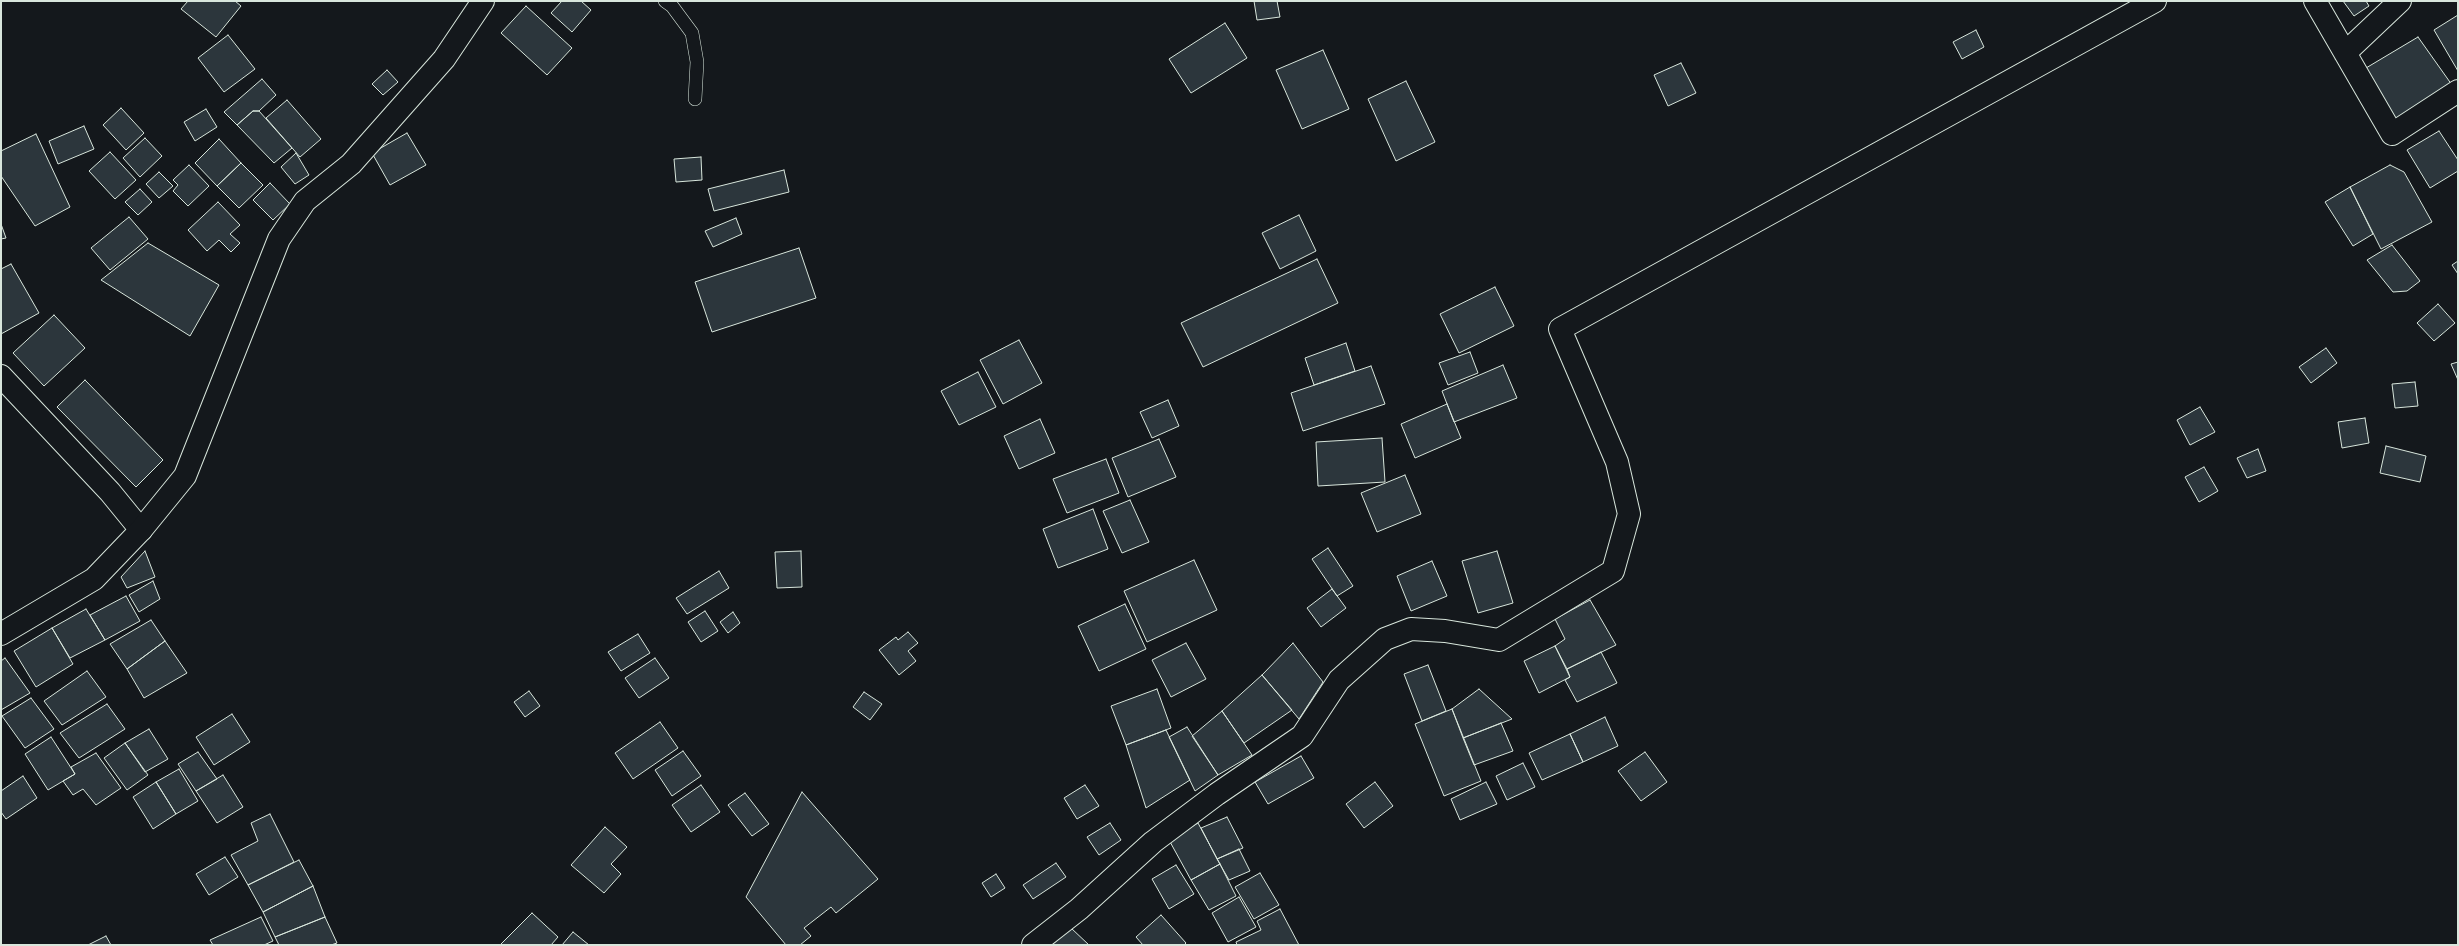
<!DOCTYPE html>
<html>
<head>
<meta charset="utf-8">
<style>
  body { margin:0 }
  #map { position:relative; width:2459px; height:946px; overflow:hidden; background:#14181c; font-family:"Libre Baskerville",serif }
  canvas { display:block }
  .frame { position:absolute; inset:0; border:2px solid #d8e6dc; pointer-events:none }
</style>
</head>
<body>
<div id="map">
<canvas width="2459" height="946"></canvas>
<div class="frame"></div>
</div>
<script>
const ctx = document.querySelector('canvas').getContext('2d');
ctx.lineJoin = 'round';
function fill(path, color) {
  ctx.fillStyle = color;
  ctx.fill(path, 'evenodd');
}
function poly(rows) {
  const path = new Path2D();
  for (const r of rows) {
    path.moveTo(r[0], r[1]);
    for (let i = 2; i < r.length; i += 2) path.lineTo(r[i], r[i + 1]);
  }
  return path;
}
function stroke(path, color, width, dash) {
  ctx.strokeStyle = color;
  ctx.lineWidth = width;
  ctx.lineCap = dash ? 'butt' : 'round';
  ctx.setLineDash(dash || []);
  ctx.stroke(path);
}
const building = poly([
  [188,1,235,1,241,6,216,37,181,9,188,1],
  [562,1,581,1,591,10,572,32,551,13,562,1],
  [1254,1,1277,1,1280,17,1257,20,1254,1],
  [2343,1,2366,1,2369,6,2354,16,2343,1],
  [526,6,572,48,547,75,501,33,526,6],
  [2458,15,2458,71,2434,30,2458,15],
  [1225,23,1247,58,1191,93,1169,59,1225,23],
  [1976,30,1984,47,1962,59,1953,42,1976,30],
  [228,35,255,69,224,92,198,58,228,35],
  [2418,37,2452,85,2396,121,2366,68,2418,37],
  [1323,50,1349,109,1302,129,1276,70,1323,50],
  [1681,63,1696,93,1668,106,1654,75,1681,63],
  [387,70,398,82,383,95,372,84,387,70],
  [262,79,276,95,259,111,253,111,237,125,224,112,262,79],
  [1406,81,1435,142,1396,161,1368,99,1406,81],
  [287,100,321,139,300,157,266,118,287,100],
  [121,108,144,133,126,150,103,125,121,108],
  [206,109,217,127,195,141,184,122,206,109],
  [253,111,259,111,292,148,274,163,237,125,253,111],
  [84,126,94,149,58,164,49,141,84,126],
  [2439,131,2458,160,2458,171,2430,188,2407,150,2439,131],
  [407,133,426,165,390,185,372,153,407,133],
  [36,134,70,207,35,226,1,176,1,151,36,134],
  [145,138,162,156,140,177,123,158,145,138],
  [219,139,241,163,217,186,195,163,219,139],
  [110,152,136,180,115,199,89,171,110,152],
  [296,153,309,175,295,184,281,167,296,153],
  [701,157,702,180,676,182,674,159,701,157],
  [241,163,263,185,239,208,217,186,241,163],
  [189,165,209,186,188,206,173,191,178,185,173,180,189,165],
  [2390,165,2404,172,2432,222,2381,249,2350,187,2390,165],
  [784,170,789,192,714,211,708,189,784,170],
  [159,172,173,186,159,198,146,184,159,172],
  [270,183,290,204,273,220,253,200,270,183],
  [2350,187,2373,234,2353,246,2325,202,2350,187],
  [140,189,152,202,138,215,125,202,140,189],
  [218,202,240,225,230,234,240,243,231,252,219,240,207,251,188,230,218,202],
  [1299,215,1316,251,1280,269,1262,233,1299,215],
  [129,217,148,239,110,270,91,248,129,217],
  [736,218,742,234,713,247,705,231,736,218],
  [1,224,6,238,1,239,1,224],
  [148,243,219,285,190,336,101,280,148,243],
  [2392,245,2420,281,2407,291,2393,292,2367,260,2392,245],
  [799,248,816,298,712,332,695,282,799,248],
  [1317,259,1338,303,1203,367,1181,323,1317,259],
  [2458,261,2458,274,2452,265,2458,261],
  [11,264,39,313,1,334,1,269,11,264],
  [1495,287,1514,326,1459,353,1440,314,1495,287],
  [2438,304,2455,323,2434,341,2417,323,2438,304],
  [54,315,85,348,44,386,13,353,54,315],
  [1019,340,1042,383,1003,404,980,360,1019,340],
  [1346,343,1355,371,1314,385,1305,358,1346,343],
  [2326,348,2337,363,2311,383,2299,367,2326,348],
  [1470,352,1478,373,1448,385,1439,363,1470,352],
  [2458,362,2458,380,2451,364,2458,362],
  [1503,365,1517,398,1454,422,1442,391,1503,365],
  [1371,366,1385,404,1303,431,1291,393,1371,366],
  [978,372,996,407,959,425,941,391,978,372],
  [85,380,163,460,136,487,57,407,85,380],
  [2415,382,2418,406,2395,408,2392,384,2415,382],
  [1168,400,1179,426,1152,438,1140,412,1168,400],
  [1447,404,1461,438,1415,458,1401,424,1447,404],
  [2200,407,2215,432,2190,445,2177,420,2200,407],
  [2365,418,2369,443,2342,448,2338,422,2365,418],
  [1040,419,1055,453,1019,469,1004,436,1040,419],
  [1382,438,1385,482,1318,486,1316,442,1382,438],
  [1159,439,1176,477,1128,497,1112,458,1159,439],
  [2386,446,2426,456,2420,482,2380,473,2386,446],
  [2258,449,2266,471,2247,478,2237,458,2258,449],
  [1106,459,1119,493,1067,513,1053,479,1106,459],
  [2204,467,2218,491,2199,502,2185,477,2204,467],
  [1405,475,1421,514,1377,532,1361,493,1405,475],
  [1130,500,1149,542,1122,553,1103,511,1130,500],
  [1093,509,1108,549,1058,568,1043,529,1093,509],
  [1328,548,1353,586,1337,596,1312,559,1328,548],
  [145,551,155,577,127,588,121,577,145,551],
  [801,551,802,587,777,588,775,552,801,551],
  [1497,551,1513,603,1478,613,1462,561,1497,551],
  [1194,560,1217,610,1147,642,1124,591,1194,560],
  [1432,561,1447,596,1411,611,1397,576,1432,561],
  [719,571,729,588,687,614,676,598,719,571],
  [153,581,160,599,139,612,129,595,153,581],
  [1332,589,1346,608,1321,627,1307,608,1332,589],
  [126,596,140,621,105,640,90,615,126,596],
  [1590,600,1616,645,1567,669,1555,646,1565,639,1555,619,1590,600],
  [1125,604,1146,649,1099,671,1078,626,1125,604],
  [86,609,105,640,70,658,52,628,86,609],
  [705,611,718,631,701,642,688,622,705,611],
  [733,612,740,623,728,633,720,622,733,612],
  [151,620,165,641,127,669,110,644,151,620],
  [52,628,73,664,36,687,14,651,52,628],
  [908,632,918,643,908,651,916,661,899,675,879,650,896,637,898,640,908,632],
  [638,634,650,653,621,671,608,652,638,634],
  [165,641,187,673,144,698,127,669,165,641],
  [1186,643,1206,679,1171,697,1152,660,1186,643],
  [1293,643,1323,682,1299,719,1262,675,1293,643],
  [1555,646,1570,677,1539,693,1524,661,1555,646],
  [1601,652,1617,683,1577,702,1565,680,1570,677,1567,669,1601,652],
  [5,658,30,693,1,710,1,661,5,658],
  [655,658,669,678,639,698,625,678,655,658],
  [1428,665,1446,711,1422,721,1404,674,1428,665],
  [87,671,106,697,62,725,44,701,87,671],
  [1262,675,1292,710,1244,743,1222,711,1262,675],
  [1157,689,1171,728,1126,745,1111,706,1157,689],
  [1479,689,1512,719,1463,738,1452,709,1479,689],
  [529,691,540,706,525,717,514,702,529,691],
  [864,692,882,704,870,720,853,707,864,692],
  [31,698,54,729,25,748,2,716,31,698],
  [107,704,125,729,79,758,60,733,107,704],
  [1452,709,1481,781,1444,796,1415,724,1452,709],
  [1222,711,1252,755,1218,775,1192,736,1222,711],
  [232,714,250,742,214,765,196,737,232,714],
  [1605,717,1618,746,1583,762,1570,734,1605,717],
  [660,722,678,748,633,779,615,753,660,722],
  [1501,723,1513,751,1474,765,1463,738,1501,723],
  [1187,727,1218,775,1195,791,1169,737,1187,727],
  [149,729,168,759,145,772,125,743,149,729],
  [1166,730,1190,780,1146,808,1126,745,1166,730],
  [1570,734,1583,762,1542,780,1529,753,1570,734],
  [51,737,75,774,48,790,25,754,51,737],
  [125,743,148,775,127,790,104,758,125,743],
  [683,751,701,776,672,796,655,770,683,751],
  [198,752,217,779,196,791,178,764,198,752],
  [1645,752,1667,782,1641,801,1618,771,1645,752],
  [96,753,121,788,96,805,83,789,73,795,63,781,75,774,71,767,96,753],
  [1301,756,1314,778,1268,804,1255,782,1301,756],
  [1523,763,1535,787,1507,800,1496,776,1523,763],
  [179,769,198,801,176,814,156,782,179,769],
  [223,775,243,807,217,823,196,791,223,775],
  [23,776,37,798,6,819,1,812,1,791,23,776],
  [156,782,176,814,153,829,133,797,156,782],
  [1375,782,1393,806,1364,828,1346,804,1375,782],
  [1486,782,1497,804,1460,820,1451,799,1486,782],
  [701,785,720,812,691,832,672,805,701,785],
  [1085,785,1099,806,1077,819,1064,798,1085,785],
  [802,792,878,879,836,913,831,907,804,928,811,936,800,945,786,945,746,897,802,792],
  [745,793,769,824,752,836,728,805,745,793],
  [270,814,294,862,248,885,231,855,258,841,251,823,270,814],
  [1227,817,1243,848,1217,859,1201,828,1227,817],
  [1110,823,1121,840,1099,855,1087,837,1110,823],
  [1198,823,1220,864,1191,880,1169,840,1198,823],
  [605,827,627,847,611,864,621,874,604,893,571,865,605,827],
  [1239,849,1250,871,1229,880,1217,859,1239,849],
  [225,857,238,877,209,895,196,874,225,857],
  [299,860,313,886,263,912,248,885,299,860],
  [1056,863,1066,877,1033,899,1023,885,1056,863],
  [1220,864,1236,896,1209,910,1191,880,1220,864],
  [1176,865,1194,894,1169,909,1152,879,1176,865],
  [1260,873,1279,905,1254,919,1235,887,1260,873],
  [996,874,1005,888,991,897,982,883,996,874],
  [313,886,325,917,275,937,263,912,313,886],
  [1239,897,1256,927,1228,942,1212,913,1239,897],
  [1280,909,1299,945,1237,945,1236,942,1261,930,1257,921,1280,909],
  [532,913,558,937,551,945,500,945,532,913],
  [1161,915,1186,943,1184,945,1143,945,1136,937,1161,915],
  [261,917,273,941,264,945,213,945,210,940,261,917],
  [325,917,337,943,331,945,279,945,275,937,325,917],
  [1071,928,1089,945,1049,945,1071,928],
  [573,932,589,945,562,945,573,932],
  [106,936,111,945,88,945,106,936]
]);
fill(building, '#2c363c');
stroke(building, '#d8e6dc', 1);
const service = poly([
  [665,1,672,6,692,33,697,62,695,99]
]);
const minor = poly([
  [2315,1,2392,134,2458,91],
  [2345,53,2400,1],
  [1,376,110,492,141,530],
  [1033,945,1079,909,1153,842,1217,794,1302,736,1339,680,1385,639,1411,629,1445,631,1499,640,1613,571,1629,514,1617,462,1560,329,2155,1]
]);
const tertiary = poly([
  [1,634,94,579,141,530,185,476,279,239,305,201,351,164,444,59,483,1]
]);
stroke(service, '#d8e6dc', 14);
stroke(minor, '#d8e6dc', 24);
stroke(tertiary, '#d8e6dc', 24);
stroke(service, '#14181c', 13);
stroke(minor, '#14181c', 22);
stroke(tertiary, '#14181c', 22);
</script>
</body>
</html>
